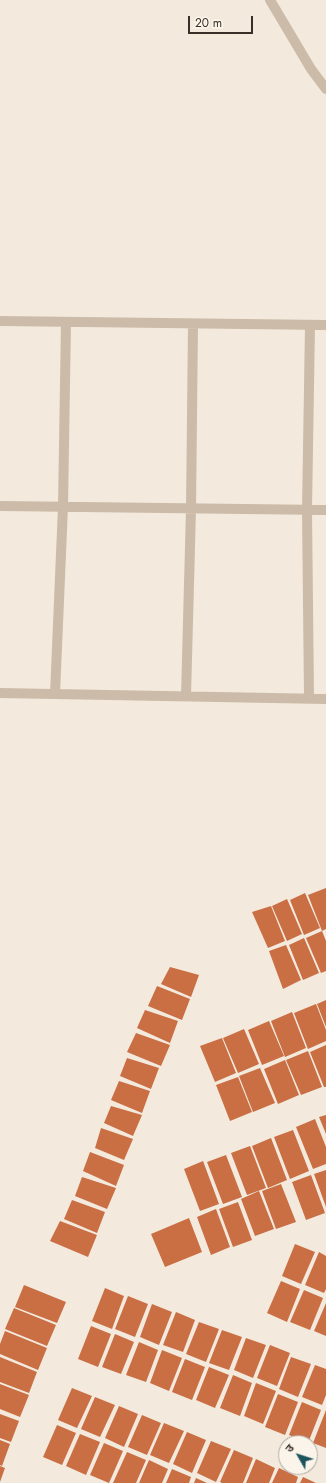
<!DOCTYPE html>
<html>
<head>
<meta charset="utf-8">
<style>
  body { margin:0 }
  #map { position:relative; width:326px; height:1483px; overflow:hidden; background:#f3eadd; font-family:Jost,"Noto Sans Devanagari",sans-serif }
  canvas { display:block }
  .north { position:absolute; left:278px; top:1435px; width:40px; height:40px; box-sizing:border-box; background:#faf4ea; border:1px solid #ada59d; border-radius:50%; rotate:309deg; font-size:11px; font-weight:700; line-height:16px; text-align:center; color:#392f29 }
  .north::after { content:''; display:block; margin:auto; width:14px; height:18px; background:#1c535c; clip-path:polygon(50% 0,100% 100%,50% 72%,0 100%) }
  .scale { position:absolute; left:188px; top:16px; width:65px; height:18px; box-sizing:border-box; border:2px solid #392f29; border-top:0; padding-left:5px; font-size:12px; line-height:14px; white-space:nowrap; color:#392f29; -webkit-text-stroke:3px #faf4ea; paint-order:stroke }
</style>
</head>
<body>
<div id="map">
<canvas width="326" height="1483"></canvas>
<div class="north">उ</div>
<div class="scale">20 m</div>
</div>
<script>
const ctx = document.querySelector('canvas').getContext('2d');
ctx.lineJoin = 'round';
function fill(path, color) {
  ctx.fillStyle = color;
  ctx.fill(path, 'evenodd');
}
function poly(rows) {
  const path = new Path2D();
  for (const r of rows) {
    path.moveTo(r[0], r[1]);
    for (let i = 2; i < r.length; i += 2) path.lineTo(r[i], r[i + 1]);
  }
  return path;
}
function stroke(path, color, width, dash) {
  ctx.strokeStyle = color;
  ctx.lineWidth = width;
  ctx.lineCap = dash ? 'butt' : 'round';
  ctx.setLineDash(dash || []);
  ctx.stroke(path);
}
fill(poly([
  [326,888,326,929,322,931,308,895],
  [305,893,320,928,304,935,290,900],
  [287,899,302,934,287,941,272,906],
  [271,906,285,941,268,948,252,912],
  [322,931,326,941,326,971,321,973,306,938],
  [304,938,319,973,303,980,289,945],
  [286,945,301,980,283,989,269,951],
  [170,967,199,975,191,997,161,984],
  [157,986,190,999,182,1020,148,1006],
  [326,1000,326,1027,317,1004],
  [316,1004,326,1030,326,1041,308,1049,294,1013],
  [145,1010,178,1021,170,1043,137,1028],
  [292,1012,306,1048,285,1057,271,1021],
  [269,1021,284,1056,262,1065,248,1030],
  [244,1029,259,1064,238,1073,223,1038],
  [136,1033,170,1045,161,1066,127,1052],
  [222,1038,236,1073,215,1082,200,1046],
  [326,1045,326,1087,324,1087,310,1052],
  [308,1051,322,1087,301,1095,286,1060],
  [127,1058,159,1068,151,1089,120,1076],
  [285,1060,299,1095,278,1104,264,1069],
  [260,1068,275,1103,253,1112,239,1076],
  [238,1077,252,1112,230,1121,216,1085],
  [119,1081,150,1091,142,1113,111,1100],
  [111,1106,142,1115,133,1136,104,1123],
  [326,1115,326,1134,319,1117],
  [315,1119,326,1147,326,1164,313,1169,296,1127],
  [101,1128,133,1139,124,1160,95,1148],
  [293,1130,309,1171,290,1179,274,1137],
  [271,1138,287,1180,268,1188,252,1146],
  [250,1146,266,1188,247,1195,231,1153],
  [90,1152,124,1165,116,1186,83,1171],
  [226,1155,242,1197,223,1204,207,1162],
  [203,1161,219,1204,200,1211,184,1169],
  [326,1170,326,1207,314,1174],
  [311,1175,325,1213,306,1220,292,1182],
  [82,1177,116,1188,107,1209,75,1196],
  [281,1184,296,1222,276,1229,262,1191],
  [259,1191,274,1229,255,1236,241,1199],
  [72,1200,105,1212,97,1233,64,1219],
  [238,1202,252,1240,233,1247,219,1209],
  [216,1209,230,1247,211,1255,197,1217],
  [189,1218,202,1252,165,1267,151,1234],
  [60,1221,97,1235,88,1257,50,1241],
  [295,1244,315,1252,301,1284,282,1276],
  [319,1252,326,1256,326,1289,324,1293,305,1285],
  [281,1281,300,1289,287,1322,267,1313],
  [24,1285,66,1302,57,1323,15,1307],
  [105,1288,124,1296,112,1329,92,1321],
  [304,1290,323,1298,310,1330,290,1322],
  [128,1296,148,1304,135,1337,115,1329],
  [326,1303,326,1336,314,1331],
  [152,1304,172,1312,159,1345,140,1337],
  [14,1308,56,1325,47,1346,5,1329],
  [176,1312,195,1320,183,1352,163,1345],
  [199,1322,219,1329,206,1362,186,1354],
  [91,1326,111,1334,98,1367,78,1359],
  [222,1330,242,1337,229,1370,209,1363],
  [5,1331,47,1348,38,1370,0,1354,0,1344],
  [115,1334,134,1342,121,1374,102,1367],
  [246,1338,266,1345,253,1378,234,1370],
  [139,1342,158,1350,146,1382,126,1375],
  [270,1345,290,1353,277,1386,257,1378],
  [162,1350,182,1358,169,1391,150,1383],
  [0,1357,37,1372,29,1393,0,1382],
  [291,1357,311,1364,298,1397,279,1389],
  [185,1359,205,1367,192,1400,172,1392],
  [315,1365,326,1369,326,1395,322,1405,302,1397],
  [209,1367,229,1375,215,1408,196,1400],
  [233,1375,252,1383,240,1416,220,1408],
  [256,1383,276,1391,263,1424,244,1416],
  [0,1384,29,1395,20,1417,0,1409],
  [72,1388,92,1396,77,1428,58,1420],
  [278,1394,298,1402,285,1435,265,1427],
  [95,1397,115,1405,100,1437,81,1429],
  [302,1402,321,1410,308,1443,289,1435],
  [119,1406,138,1414,124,1447,105,1438],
  [326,1410,326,1448,313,1443],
  [0,1414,19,1421,11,1442,0,1438],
  [142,1415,161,1423,147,1455,128,1447],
  [164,1423,184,1431,169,1463,150,1455],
  [57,1425,76,1433,62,1465,43,1457],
  [187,1432,206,1440,192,1473,173,1464],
  [80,1434,100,1442,86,1475,66,1466],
  [0,1440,10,1444,2,1466,0,1465],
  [211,1441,231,1449,216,1482,197,1473],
  [104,1443,123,1451,109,1483,90,1475],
  [234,1450,253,1458,243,1483,222,1483,220,1482],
  [127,1452,146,1460,136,1483,113,1483],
  [256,1459,275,1468,269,1483,246,1483],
  [149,1460,168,1469,162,1483,139,1483],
  [0,1466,5,1468,0,1482],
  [279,1468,298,1477,296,1483,272,1483],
  [172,1469,191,1477,189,1483,166,1483],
  [303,1477,316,1483,300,1483],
  [196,1478,207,1483,194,1483]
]), '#ca6e44');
stroke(poly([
  [270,0,311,69,326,89],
  [0,321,326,325],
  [0,506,326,510],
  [0,693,326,699],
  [55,694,63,507,66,322],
  [186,696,191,509,193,324],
  [309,698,307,510,310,325]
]), '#ccbba8', 10);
</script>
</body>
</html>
